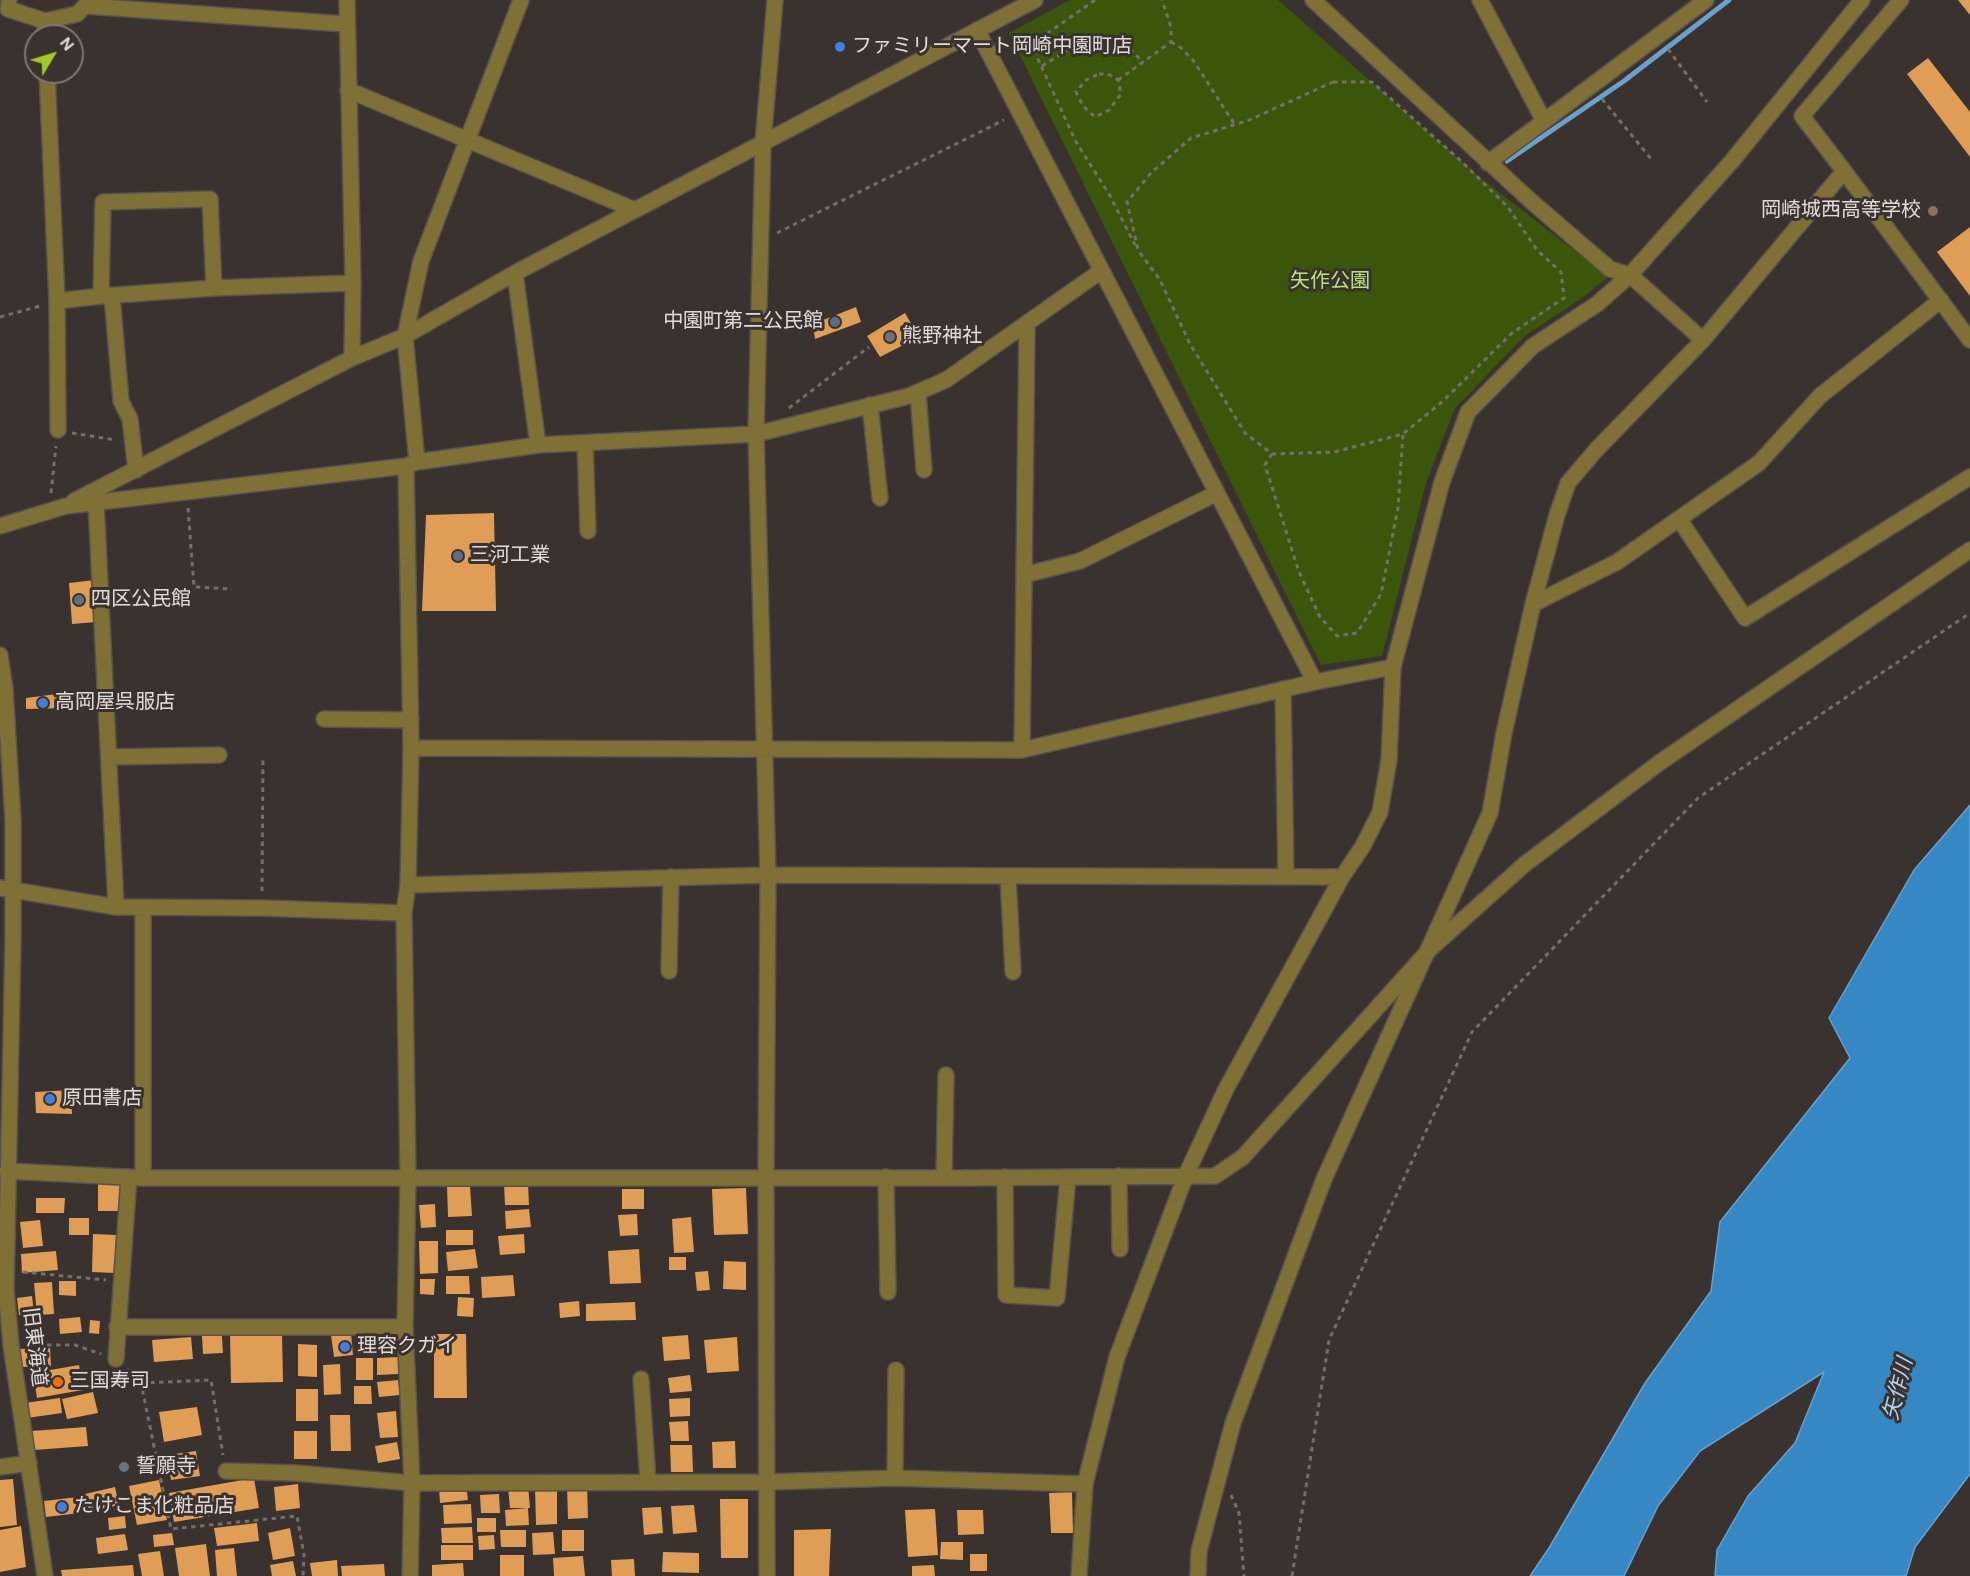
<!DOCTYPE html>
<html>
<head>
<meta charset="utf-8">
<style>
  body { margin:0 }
  #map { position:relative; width:1970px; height:1576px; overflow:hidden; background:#3a322e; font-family:"DM Sans",sans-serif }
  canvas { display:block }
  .north { position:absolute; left:24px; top:24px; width:60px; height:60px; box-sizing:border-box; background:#3a322e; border:2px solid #7d7672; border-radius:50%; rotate:52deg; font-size:16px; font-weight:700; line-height:24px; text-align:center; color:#e2dcd9 }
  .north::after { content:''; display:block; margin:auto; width:21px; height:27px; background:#a2c927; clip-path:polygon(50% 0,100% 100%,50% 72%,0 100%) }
</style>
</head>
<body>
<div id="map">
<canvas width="1970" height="1576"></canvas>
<div class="north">N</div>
</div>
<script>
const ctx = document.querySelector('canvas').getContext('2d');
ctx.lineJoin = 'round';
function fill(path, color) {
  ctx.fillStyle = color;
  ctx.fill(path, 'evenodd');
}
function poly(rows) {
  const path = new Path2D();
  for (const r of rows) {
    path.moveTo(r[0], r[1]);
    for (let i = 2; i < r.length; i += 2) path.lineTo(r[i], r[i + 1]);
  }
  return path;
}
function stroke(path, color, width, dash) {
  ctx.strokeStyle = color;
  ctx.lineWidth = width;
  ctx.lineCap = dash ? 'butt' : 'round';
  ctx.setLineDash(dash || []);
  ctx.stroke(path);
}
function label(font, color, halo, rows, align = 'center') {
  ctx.font = font + ' "DM Sans","Noto Sans JP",sans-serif';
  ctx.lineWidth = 6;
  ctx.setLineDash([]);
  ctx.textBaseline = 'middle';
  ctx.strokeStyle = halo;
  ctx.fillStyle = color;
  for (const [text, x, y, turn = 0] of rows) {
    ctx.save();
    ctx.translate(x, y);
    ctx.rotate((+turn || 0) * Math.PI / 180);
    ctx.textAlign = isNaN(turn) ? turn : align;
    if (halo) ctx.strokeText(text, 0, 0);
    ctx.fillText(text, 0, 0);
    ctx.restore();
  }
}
fill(poly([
  [1070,0,1278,0,1482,179,1608,277,1582,298,1526,335,1455,408,1426,483,1382,656,1321,665,1009,33]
]), '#3b560b');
const water = poly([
  [1970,805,1970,1474,1915,1547,1906,1576,1715,1576,1717,1550,1748,1496,1795,1443,1824,1372,1700,1451,1658,1506,1624,1576,1530,1576,1549,1548,1645,1383,1711,1291,1720,1222,1850,1058,1829,1018,1914,870,1970,805]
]);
fill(water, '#3588c3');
stroke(water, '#69a1ca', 1.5);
stroke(poly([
  [1507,161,1624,81,1729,0]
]), '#69a1ca', 5);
fill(poly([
  [1958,0,1970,0,1970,15],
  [1928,58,1970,112,1970,157,1907,74],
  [1970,227,1970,296,1937,252],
  [856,307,861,322,815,339,813,324],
  [905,313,919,337,880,357,867,336],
  [494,513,496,611,422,611,426,515],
  [95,580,96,622,72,624,69,583],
  [65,693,66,708,26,709,26,698],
  [71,1090,72,1114,36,1113,35,1092],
  [528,1182,529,1205,505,1205,504,1183],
  [121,1183,122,1211,98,1211,98,1184],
  [447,1186,470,1186,472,1216,448,1217],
  [746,1188,748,1234,714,1235,712,1189],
  [622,1189,644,1189,644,1209,622,1209],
  [36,1198,65,1198,64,1213,36,1213],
  [435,1204,436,1227,421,1228,419,1205],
  [529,1209,531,1227,506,1229,505,1211],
  [637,1214,638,1235,620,1236,618,1215],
  [691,1217,694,1252,674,1253,672,1219],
  [69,1218,89,1218,89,1235,69,1235],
  [40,1220,43,1246,23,1248,20,1222],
  [446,1230,473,1230,473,1245,446,1245],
  [93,1234,116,1235,115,1273,92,1272],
  [524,1234,525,1253,500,1255,498,1236],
  [419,1241,438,1241,438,1273,420,1274],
  [475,1249,478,1268,448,1271,446,1252],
  [639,1249,641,1283,610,1284,608,1251],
  [56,1251,58,1270,22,1273,21,1254],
  [669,1257,686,1257,686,1270,669,1270],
  [724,1261,746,1262,746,1290,723,1289],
  [708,1271,710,1290,697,1291,695,1272],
  [513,1275,515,1296,482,1298,481,1277],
  [446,1276,469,1276,470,1294,446,1294],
  [420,1279,435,1279,434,1295,420,1294],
  [59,1281,76,1281,76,1296,59,1295],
  [52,1282,54,1314,37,1315,34,1283],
  [32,1296,34,1313,19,1315,17,1298],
  [458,1297,474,1298,473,1317,457,1316],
  [579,1301,580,1316,560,1318,559,1303],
  [635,1302,636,1320,586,1321,586,1304],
  [80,1317,82,1332,60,1334,59,1319],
  [90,1320,100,1321,99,1334,89,1333],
  [282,1332,283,1382,231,1383,230,1333],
  [351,1333,353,1355,334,1357,331,1335],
  [434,1334,466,1334,467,1398,434,1398],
  [688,1335,690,1359,664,1361,662,1337],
  [202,1336,222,1336,223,1353,203,1354],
  [400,1336,400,1352,378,1352,378,1337],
  [191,1337,193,1359,154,1362,152,1340],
  [737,1337,739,1371,707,1373,704,1340],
  [298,1344,317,1345,317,1377,298,1376],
  [50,1348,51,1366,20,1367,19,1349],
  [398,1357,398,1374,377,1375,377,1358],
  [356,1358,373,1358,373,1380,356,1380],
  [340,1364,341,1394,324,1395,323,1365],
  [79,1365,83,1390,37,1398,33,1373],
  [690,1375,692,1391,670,1393,668,1378],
  [398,1380,400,1395,379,1397,377,1382],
  [354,1386,371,1386,372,1404,354,1404],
  [296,1389,318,1389,318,1421,296,1421],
  [93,1392,98,1413,67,1419,62,1399],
  [60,1398,62,1413,27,1418,25,1403],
  [690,1398,690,1416,670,1417,669,1399],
  [197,1407,202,1435,164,1442,159,1412],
  [396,1411,398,1437,380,1438,377,1413],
  [330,1415,350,1415,351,1451,331,1451],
  [688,1421,689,1441,671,1441,669,1422],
  [86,1427,88,1446,34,1450,32,1431],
  [294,1431,317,1431,317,1459,294,1459],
  [735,1441,736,1468,713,1468,712,1442],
  [397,1442,400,1459,378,1463,375,1446],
  [670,1445,692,1445,693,1472,671,1472],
  [196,1451,200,1476,171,1480,167,1455],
  [254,1478,259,1508,174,1522,169,1493],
  [13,1479,17,1525,0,1527,0,1480],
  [159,1480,167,1520,137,1525,129,1486],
  [298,1484,300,1508,276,1511,274,1487],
  [466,1485,468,1500,440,1503,439,1488],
  [528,1485,530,1508,510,1508,508,1487],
  [587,1485,588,1518,568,1519,567,1486],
  [115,1487,119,1505,89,1512,85,1494],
  [535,1488,557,1488,557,1524,536,1525],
  [1072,1492,1073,1533,1051,1533,1049,1493],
  [499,1494,500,1513,481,1513,480,1495],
  [78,1497,80,1513,46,1517,44,1501],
  [720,1499,748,1499,748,1558,721,1558],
  [471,1504,472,1523,444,1524,443,1505],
  [694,1505,697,1532,673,1534,671,1506],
  [661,1507,663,1533,644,1535,642,1508],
  [528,1508,529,1525,506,1526,505,1510],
  [935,1509,938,1555,908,1557,905,1510],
  [957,1510,983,1510,984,1534,958,1535],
  [125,1516,126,1528,109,1530,108,1518],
  [477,1518,496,1518,496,1532,477,1532],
  [257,1523,259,1541,217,1546,214,1528],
  [21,1526,26,1567,0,1572,0,1530],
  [472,1527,473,1543,442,1543,441,1528],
  [290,1528,295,1556,273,1560,268,1533],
  [831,1529,829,1576,794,1576,794,1530],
  [500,1530,526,1530,526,1547,501,1547],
  [562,1530,584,1530,584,1551,562,1551],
  [553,1532,555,1554,533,1555,532,1533],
  [172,1533,174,1545,154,1547,153,1535],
  [125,1534,128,1550,98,1554,96,1538],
  [494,1535,495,1549,479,1550,478,1536],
  [941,1542,963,1542,963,1560,940,1559],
  [206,1544,210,1576,179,1576,175,1548],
  [441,1545,473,1545,473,1560,441,1560],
  [234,1548,237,1576,217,1576,215,1550],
  [160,1551,164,1576,142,1576,138,1554],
  [663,1552,699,1553,699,1573,662,1572],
  [970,1554,987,1554,987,1571,970,1571],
  [500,1555,524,1555,524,1576,500,1576],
  [583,1556,585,1576,554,1576,553,1558],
  [634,1559,635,1576,612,1576,611,1560],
  [337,1560,338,1576,312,1576,310,1563],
  [293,1561,296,1576,272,1576,270,1565],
  [463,1563,464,1576,432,1576,432,1565],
  [384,1564,385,1576,342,1576,341,1566],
  [133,1565,134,1576,62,1576,61,1570],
  [934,1565,935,1576,912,1576,912,1566]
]), '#df9d55');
const minor = poly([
  [9,0,8,9,45,21,77,14,85,6,346,24],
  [347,0,353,283,352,358],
  [1313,0,1532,202,1610,269,1630,275,1703,340],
  [1480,0,1544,121],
  [45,21,45,36],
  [977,30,1315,682],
  [47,72,57,301,58,430],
  [348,90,635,210],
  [1488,163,1706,0],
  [1844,171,1970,340],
  [515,273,538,445],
  [103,296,214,288],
  [112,296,121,401,130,419,136,470],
  [57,301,101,296,103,202,210,199,214,288,353,283],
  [918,392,924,470],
  [870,405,880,498],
  [585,443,588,531],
  [417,462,405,336,421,261,521,0],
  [406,466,411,748,408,885,404,913,408,1177,405,1327,412,1483,410,1576],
  [74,501,352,358,405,336,515,273,1035,0],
  [96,502,116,907],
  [1679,519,1745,618,1970,477],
  [0,526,66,506,406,466,417,462,538,445,756,434,909,396,946,380,1101,271],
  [1024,575,1080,561,1217,493],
  [1533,604,1617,562,1759,463,1820,396,1941,300],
  [0,655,5,689,13,821,13,938,6,1290,11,1345,45,1576],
  [1283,689,1286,876],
  [324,719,411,720],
  [411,748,1022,750,1315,682,1393,667],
  [1022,750,1027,323],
  [109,757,219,755],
  [1008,876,1013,972],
  [408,885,768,875,1342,877,1363,846,1380,812,1389,760,1393,667,1442,482,1468,412,1533,346,1597,304,1630,275,1732,161,1862,0],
  [0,888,116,907,262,908,404,913],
  [143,908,143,1178],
  [669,971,671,877],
  [7,1171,143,1178,956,1178,1215,1176,1243,1157,1430,949,1525,864,1659,763,1970,550],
  [1119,1176,1120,1249],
  [886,1177,888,1292],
  [1005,1177,1006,1295,1057,1298,1068,1177],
  [944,1178,946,1075],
  [117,1327,405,1327],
  [116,1359,129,1177],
  [641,1379,648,1481],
  [0,1467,29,1463],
  [226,1471,295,1473,412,1483,768,1482,895,1478,1085,1484],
  [895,1478,896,1370],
  [767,1576,766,1178,768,875,756,434,763,143,775,0],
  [1079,1576,1085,1484,1117,1357,1186,1175,1226,1089,1342,877],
  [1198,1576,1199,1551,1233,1423,1324,1179,1490,813,1504,733,1533,604,1557,515,1568,483,1596,450,1703,340,1844,171,1802,116,1901,0]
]);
stroke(minor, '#58514d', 18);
stroke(poly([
  [1095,0,1035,42,1037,57,1076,142,1109,194,1135,245],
  [1171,42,1181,48,1193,60,1235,125],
  [1668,49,1707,102],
  [1042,66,1071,48,1094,40,1093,41,1109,40,1127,46,1141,60],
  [1099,74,1108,74,1118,80,1121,94,1109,110,1095,117,1083,106,1076,92,1086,80,1099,74],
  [1118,80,1171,42,1171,27,1162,0],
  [1333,82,1372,82,1461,161,1507,206,1537,250,1561,272,1564,298,1512,333,1442,402,1403,434,1334,452,1272,454,1245,433,1190,344,1160,280,1138,250,1127,202,1151,173,1191,138,1247,121,1333,82],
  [1602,99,1652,160],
  [777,233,1004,120],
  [0,317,40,306],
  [789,408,869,347],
  [72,433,116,440],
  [1272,454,1265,465,1299,572,1320,617,1337,636,1357,633,1381,594,1398,508,1403,434],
  [51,493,56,446],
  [188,508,194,587,232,589],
  [262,891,263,757],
  [23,1272,106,1280],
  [29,1345,75,1345,101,1354],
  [127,1369,141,1383,171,1529,297,1516,304,1555,303,1576],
  [141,1383,211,1380,223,1455],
  [1231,1495,1239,1513,1244,1576],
  [1292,1576,1329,1340,1472,1032,1698,798,1970,613]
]), '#766e6b', 3, [4.5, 4.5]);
stroke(minor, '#7f7035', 15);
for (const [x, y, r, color] of [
  [840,47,6,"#3f7fe0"],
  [1933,211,6,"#8d6e63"],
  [835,322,6,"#5c6f8a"],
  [890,337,6,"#6b7280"],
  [458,556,6,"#5c6f8a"],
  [79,600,6,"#5c6f8a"],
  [43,703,6,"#3f7fe0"],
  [50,1099,6,"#3f7fe0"],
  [345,1347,6,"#3f7fe0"],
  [58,1382,6,"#e8710a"],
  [124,1467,6,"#6b7280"],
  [62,1507,6,"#3f7fe0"]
]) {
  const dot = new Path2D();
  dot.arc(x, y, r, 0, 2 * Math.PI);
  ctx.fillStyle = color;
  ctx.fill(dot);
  stroke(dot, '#3a322e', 2);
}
label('20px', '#e2dcd9', '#3a322e', [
  ["ファミリーマート岡崎中園町店",852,47],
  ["岡崎城西高等学校",1921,211,"right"],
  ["中園町第二公民館",823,322,"right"],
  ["熊野神社",902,337],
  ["三河工業",470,556],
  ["四区公民館",91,600],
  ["高岡屋呉服店",55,703],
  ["原田書店",62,1099],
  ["理容クガイ",357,1347],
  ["三国寿司",70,1382],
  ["誓願寺",136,1467],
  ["たけこま化粧品店",74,1507]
], 'left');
label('20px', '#b4e475', '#3a322e', [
  ["矢作公園",1330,282]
]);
label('20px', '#e2dcd9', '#3a322e', [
  ["旧東海道",34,1347,83]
]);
label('italic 21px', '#b0d6f6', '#3a322e', [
  ["矢作川",1899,1389,-76]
]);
</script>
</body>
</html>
